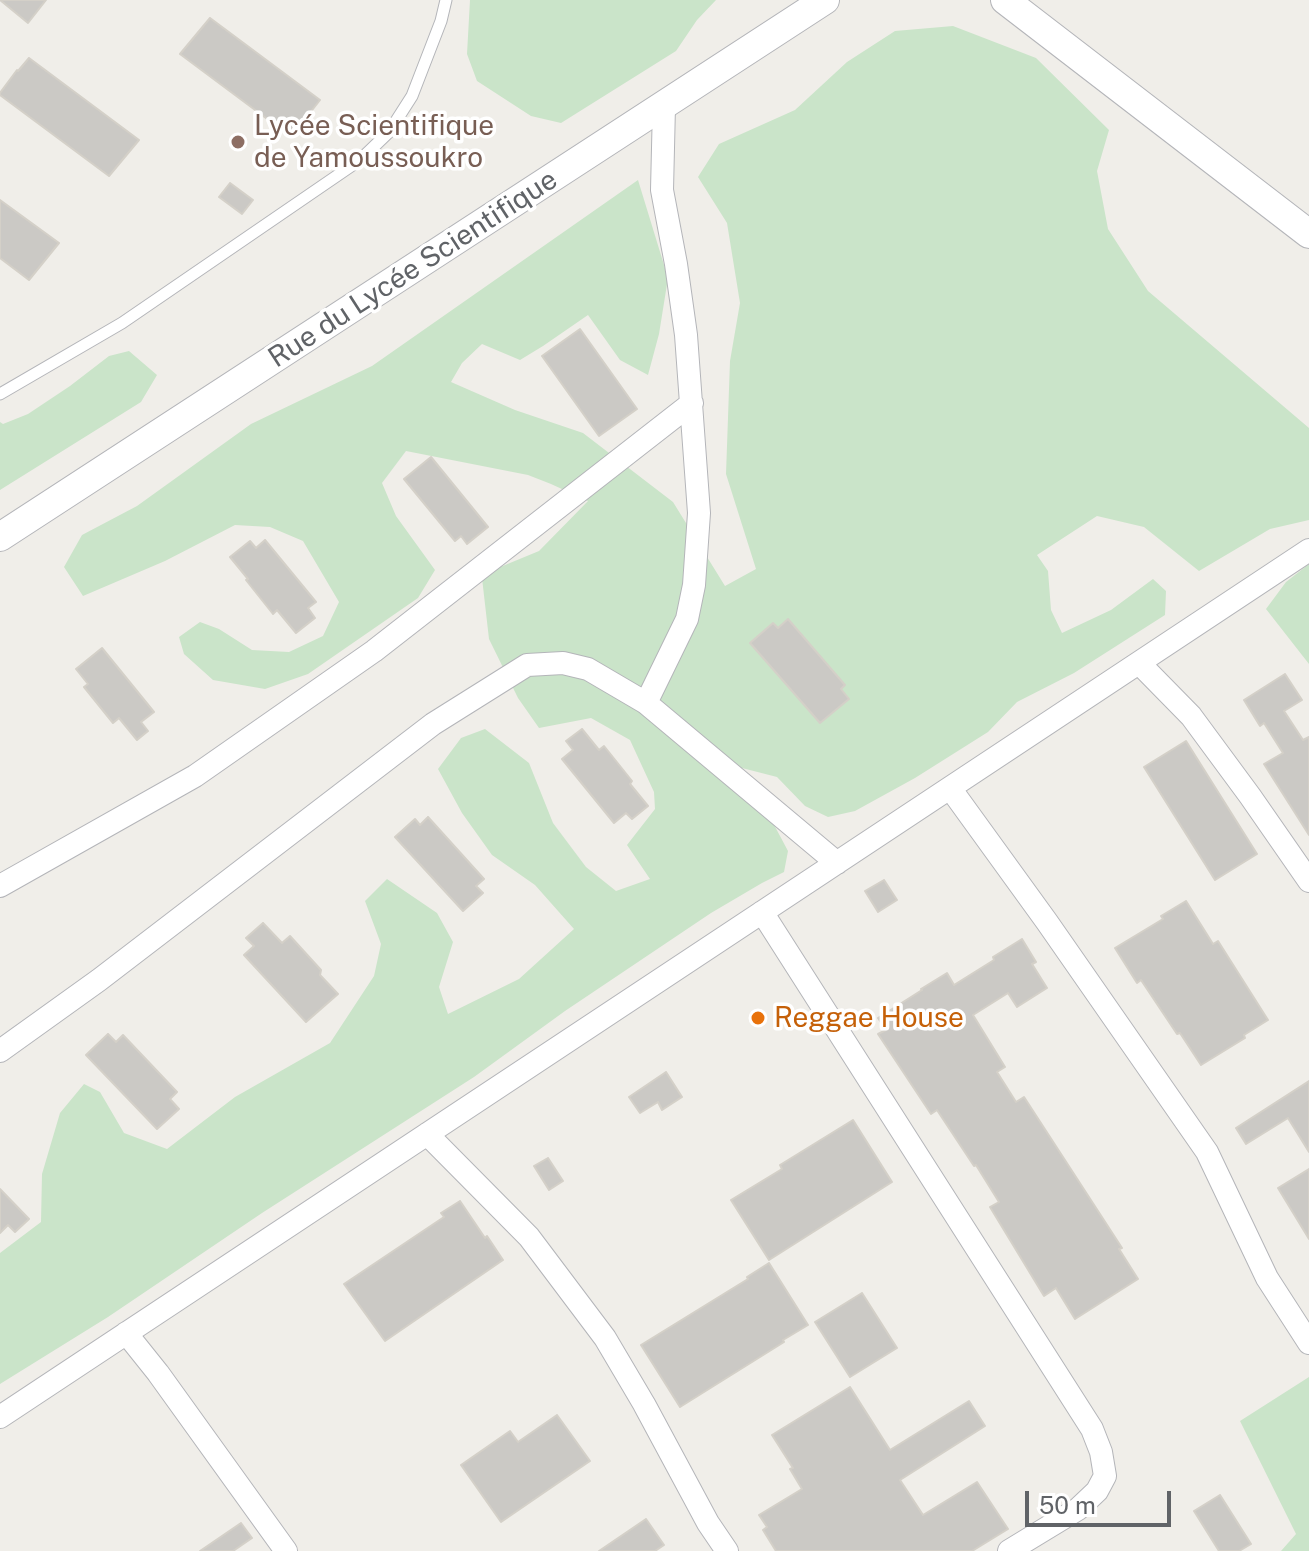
<!DOCTYPE html>
<meta charset="utf-8">
<style>
body{margin:0}
#map{position:relative;width:1309px;height:1551px;overflow:hidden;background:#f0eee9;font-family:"Public Sans",sans-serif}
canvas{display:block}
.scale{position:absolute;left:1025px;top:1491px;width:146px;height:36px;box-sizing:border-box;border:4px solid #606367;border-top:0;padding-left:10px;font-size:24px;line-height:28px;white-space:nowrap;color:#606367;-webkit-text-stroke:6px #fff;paint-order:stroke}
</style>
<div id="map">
<canvas width="1309" height="1551"></canvas>
<div class="scale">50 m</div>
</div>
<script>
const c = document.querySelector('canvas').getContext('2d');
c.lineJoin = 'round';
function paint(path, color) { c.fillStyle = color; c.fill(path, 'evenodd'); }
const shape = rows => new Path2D(rows.map(r => 'M' + r).join(''));
function strokePath(path, color, width, dash) { c.strokeStyle = color; c.lineWidth = width; c.lineCap = dash ? 'butt' : 'round'; c.setLineDash(dash || []); c.stroke(path); }
function label(font, color, halo, rows, align = 'center') {
  c.font = font + ' "Public Sans",sans-serif'; c.lineWidth = 7; c.setLineDash([]); c.textBaseline = 'middle'; c.strokeStyle = halo; c.fillStyle = color; for (const [text, x, y, turn = 0] of rows) {
    c.save(); c.translate(x, y); c.rotate((+turn || 0) * Math.PI / 180); c.textAlign = isNaN(turn) ? turn : align; if (halo) c.strokeText(text, 0, 0); c.fillText(text, 0, 0); c.restore();
  }
}
paint(shape([
 [470,0,716,0,697,20,676,51,561,123,531,116,477,81,467,54],
 [953,26,1036,58,1109,130,1097,171,1108,229,1148,291,1309,428,1309,520,1270,529,1199,571,1144,527,1097,516,1037,555,1048,571,1051,610,1062,633,1111,610,1153,579,1166,591,1165,615,1074,673,1017,702,988,732,915,778,855,811,828,817,805,806,777,777,742,768,734,789,772,821,788,851,784,872,762,883,711,913,565,1011,474,1077,262,1213,108,1317,0,1384,0,1253,41,1222,42,1174,60,1113,84,1084,100,1092,124,1133,167,1149,235,1097,330,1043,374,976,381,944,365,901,387,879,437,913,453,942,439,987,448,1014,519,979,574,929,535,885,492,855,462,813,438,769,461,738,485,729,529,763,553,823,586,867,616,891,650,879,627,845,655,809,654,792,630,740,591,718,539,728,518,698,489,639,482,578,493,570,539,551,588,501,551,484,528,475,406,451,382,483,396,516,435,570,418,598,308,674,265,689,213,680,184,654,179,637,200,622,219,629,252,650,289,652,323,636,339,602,303,541,270,527,235,525,165,561,83,596,64,567,82,535,137,506,251,424,372,366,638,180,668,278,659,334,648,375,620,360,588,315,543,346,520,360,482,344,462,363,451,382,515,410,583,433,673,502,725,586,756,569,726,474,730,361,740,303,727,223,698,177,719,144,795,110,847,62,895,31],
 [129,351,157,375,141,402,0,490,0,422,3,424,28,414,70,386,109,356],
 [1309,564,1309,664,1266,609,1286,582],
 [1309,1377,1309,1551,1281,1551,1296,1534,1240,1421]
]), '#cae4c9');
const building = shape([
 [0,0,46,0,28,23,0,0],
 [210,18,320,100,302,123,300,122,290,136,180,54,210,18],
 [29,58,139,140,109,176,0,95,0,93,17,70,18,71,29,58],
 [230,183,253,200,242,214,219,197,230,183],
 [0,200,59,243,29,280,0,258,0,200],
 [580,329,637,409,599,436,542,356,580,329],
 [431,457,488,527,467,544,461,536,455,541,404,479,431,457],
 [265,540,316,602,308,608,315,618,296,633,277,610,273,614,246,580,248,579,230,557,250,541,256,548,265,540],
 [788,619,845,685,841,689,849,699,820,723,750,643,773,623,778,628,788,619],
 [102,648,154,712,141,722,148,731,137,740,119,718,113,723,84,687,88,684,76,669,102,648],
 [1285,674,1302,700,1284,711,1303,740,1309,737,1309,835,1264,764,1283,753,1264,723,1260,726,1244,700,1285,674],
 [582,729,599,750,604,746,632,781,630,784,648,806,632,819,626,813,614,823,562,759,573,750,566,741,582,729],
 [1186,741,1257,854,1215,880,1144,767,1186,741],
 [428,817,484,879,476,886,483,893,463,911,395,837,415,819,420,825,428,817],
 [884,880,897,900,878,912,865,891,884,880],
 [1186,901,1213,944,1218,941,1268,1020,1244,1035,1245,1038,1201,1065,1180,1033,1177,1034,1141,980,1137,983,1115,948,1163,919,1161,916,1186,901],
 [263,923,282,943,290,936,321,970,320,975,338,994,306,1022,244,955,254,946,246,938,263,923],
 [1022,939,1036,962,1032,964,1047,988,1017,1007,1008,993,973,1015,1005,1067,997,1072,1016,1102,1024,1097,1122,1248,1119,1249,1138,1279,1075,1319,1056,1288,1044,1296,990,1207,999,1202,976,1165,974,1166,937,1110,931,1114,878,1034,886,1030,878,1018,922,990,921,989,947,973,954,985,994,960,993,957,1022,939],
 [108,1034,116,1042,123,1035,177,1092,170,1099,179,1109,157,1129,86,1055,108,1034],
 [666,1072,682,1097,662,1110,658,1102,640,1113,629,1097,666,1072],
 [1309,1081,1309,1152,1288,1118,1246,1144,1236,1128,1309,1081],
 [853,1120,892,1182,769,1260,731,1200,782,1169,780,1165,853,1120],
 [548,1158,563,1181,549,1190,534,1166,548,1158],
 [1309,1169,1309,1239,1278,1188,1309,1169],
 [0,1189,29,1219,15,1232,8,1225,0,1233,0,1189],
 [460,1201,485,1238,487,1236,503,1260,385,1341,344,1284,444,1217,441,1213,460,1201],
 [769,1263,808,1325,783,1340,784,1342,680,1407,641,1345,748,1279,747,1277,769,1263],
 [862,1293,897,1348,850,1377,815,1322,862,1293],
 [850,1387,890,1450,969,1401,985,1426,900,1480,923,1515,977,1482,1008,1529,972,1551,776,1551,763,1530,767,1527,759,1515,802,1489,790,1469,793,1468,772,1435,850,1387],
 [557,1415,590,1461,501,1522,461,1465,510,1431,518,1442,557,1415],
 [1220,1495,1251,1544,1239,1551,1219,1551,1194,1511,1220,1495],
 [646,1519,664,1545,655,1551,599,1551,646,1519],
 [241,1523,252,1538,233,1551,200,1551,241,1523]
]);
paint(building, '#cbc9c5');
strokePath(building, '#d4d0c8', 2);
const service = shape([
 [0,394,122,323,360,160,389,132,412,96,441,21,446,0]
]);
const minor = shape([
 [1139,663,1191,716,1250,796,1309,881],
 [646,703,687,619,694,585,699,513,686,335,676,264,662,190,664,106],
 [950,788,1047,922,1207,1152,1267,1278,1309,1343],
 [0,886,195,776,374,651,692,403],
 [762,912,1092,1429,1101,1452,1105,1476,1097,1491,1078,1509,1009,1551],
 [0,1051,99,980,433,724,527,665,563,663,588,669,646,703,837,863],
 [427,1134,529,1237,605,1338,644,1404,708,1523,727,1551],
 [126,1333,158,1373,286,1551],
 [0,1417,1309,550]
]);
const tertiary = shape([
 [1005,0,1309,234],
 [0,537,825,0]
]);
strokePath(service, '#b4b5b9', 13);
strokePath(minor, '#b4b5b9', 24);
strokePath(tertiary, '#b4b5b9', 30);
strokePath(service, '#fff', 11);
strokePath(minor, '#fff', 22);
strokePath(tertiary, '#fff', 28);
for (const [x, y, r, color] of [
 [238,142,8,"#8d6e63"],
 [758,1018,8,"#e8710a"]
]) { const dot = new Path2D(); dot.arc(x, y, r, 0, 2 * Math.PI); c.fillStyle = color; c.fill(dot); strokePath(dot, '#fff', 3); }
label('28px', '#785e54', '#fff', [
 ["Lycée Scientifique",254,126],
 ["de Yamoussoukro",254,158]
], 'left');
label('28px', '#606367', '#fff', [
 ["Rue du Lycée Scientifique",413,269,-33]
]);
label('28px', '#c56008', '#fff', [
 ["Reggae House",774,1018]
], 'left');
</script>
